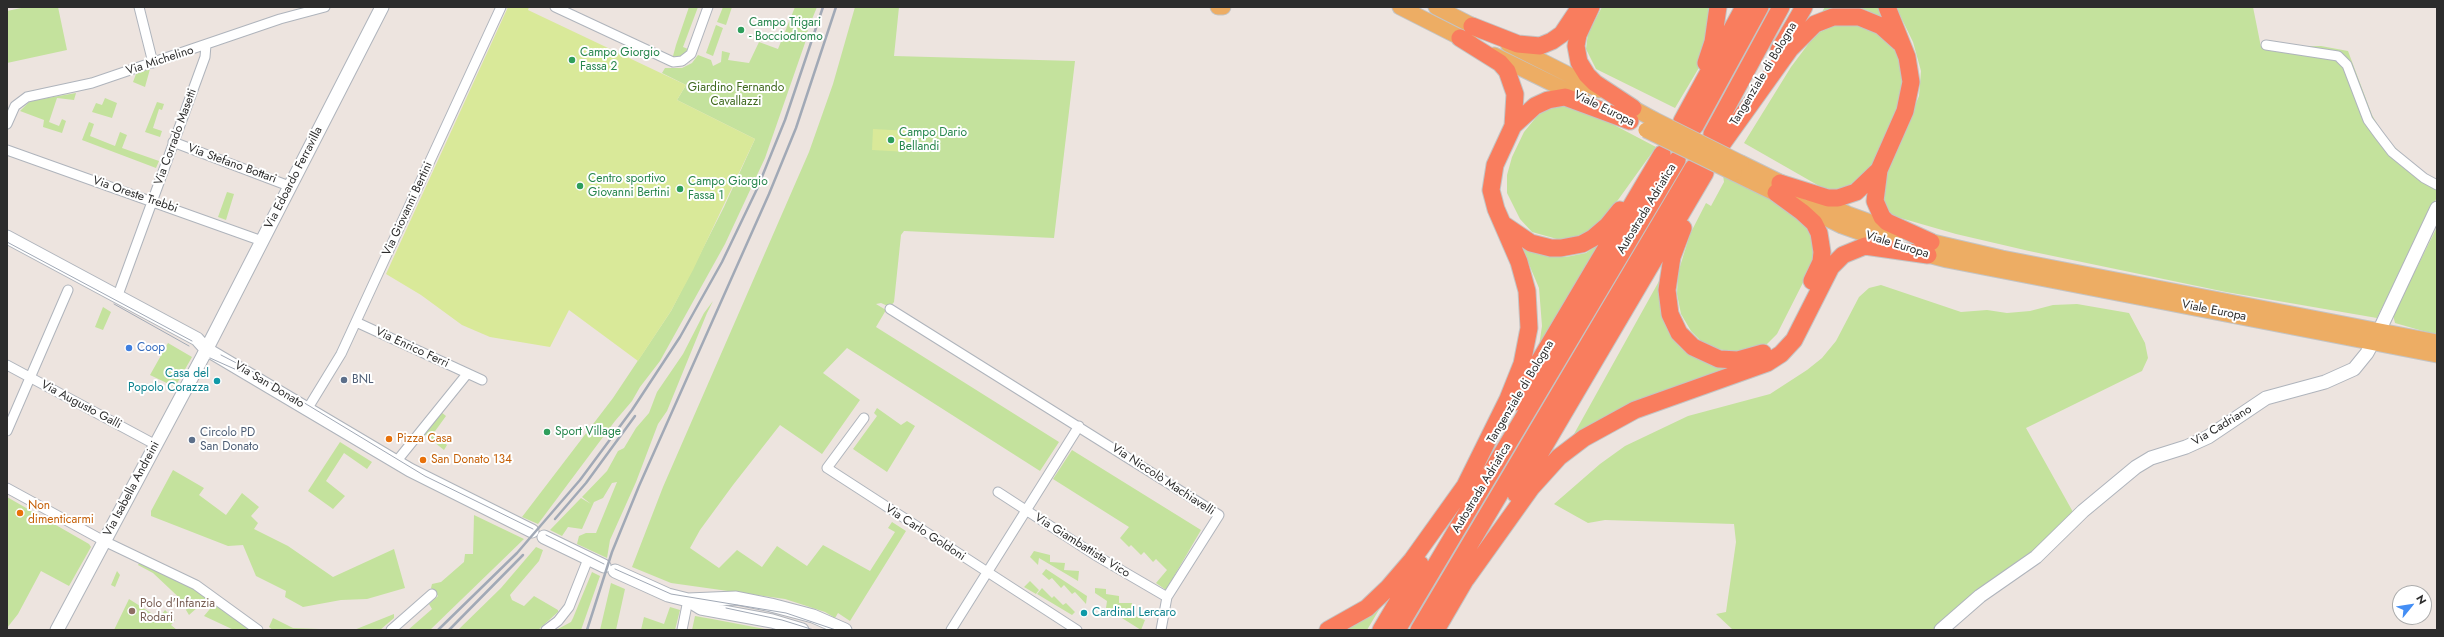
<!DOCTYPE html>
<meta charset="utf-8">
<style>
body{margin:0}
#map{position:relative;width:2444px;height:637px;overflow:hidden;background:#ede4df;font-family:Jost,sans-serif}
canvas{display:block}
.frame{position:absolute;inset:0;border:8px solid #2c2c2c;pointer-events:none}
.north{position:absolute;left:2392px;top:585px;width:40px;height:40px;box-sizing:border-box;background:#fff;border:1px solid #ababab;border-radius:50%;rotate:60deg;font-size:11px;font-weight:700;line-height:16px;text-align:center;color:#2c2c2c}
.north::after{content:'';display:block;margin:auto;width:14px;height:18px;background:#448ef5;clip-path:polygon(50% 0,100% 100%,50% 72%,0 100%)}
</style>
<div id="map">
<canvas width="2444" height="637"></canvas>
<div class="frame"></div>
<div class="north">N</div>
</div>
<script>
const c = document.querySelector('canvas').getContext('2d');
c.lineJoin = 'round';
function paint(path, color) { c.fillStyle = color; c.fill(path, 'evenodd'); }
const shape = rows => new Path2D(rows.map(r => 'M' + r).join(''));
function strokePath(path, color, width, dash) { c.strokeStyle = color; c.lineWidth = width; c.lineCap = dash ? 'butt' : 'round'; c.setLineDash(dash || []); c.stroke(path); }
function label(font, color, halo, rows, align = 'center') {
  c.font = font + ' Jost,sans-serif'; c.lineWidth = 4; c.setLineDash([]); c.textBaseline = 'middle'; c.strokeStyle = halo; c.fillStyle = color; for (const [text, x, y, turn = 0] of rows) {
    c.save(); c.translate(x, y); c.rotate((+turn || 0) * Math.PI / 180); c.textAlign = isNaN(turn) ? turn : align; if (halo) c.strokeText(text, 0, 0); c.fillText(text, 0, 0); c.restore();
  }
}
paint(shape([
 [26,7,58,7,67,50,7,63,7,11],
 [689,7,698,7,683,47,688,49,683,56,675,57,673,56,676,45],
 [723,7,732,7,726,25,717,22],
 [795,7,817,7,808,29,805,43,765,158,725,244,660,361,640,387,632,401,615,421,538,524,522,517,613,398,671,311,724,207,755,139,677,100,686,85,662,73,665,68,682,68,692,63,698,55,711,60,713,66,721,62,722,51,730,53,728,60,749,63,759,42,778,49],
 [855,7,899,7,894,56,1075,61,1054,238,904,231,901,235,894,302,890,307,881,303,876,304,886,310,876,327,1059,442,1040,471,847,348,823,373,860,400,822,454,780,425,733,485,700,530,690,548,719,568,737,550,762,567,777,546,807,566,823,545,870,571,895,532,888,528,892,522,906,531,850,621,838,613,835,618,825,612,785,599,671,583,632,567,663,487,809,152,833,84],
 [1602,7,1712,7,1700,66,1675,108,1596,69,1586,49,1588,33],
 [1825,7,1882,7,1889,23,1867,10,1848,9,1820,15],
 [1896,7,2253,7,2261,47,2321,46,2348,51,2372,115,2386,139,2421,172,2437,191,2437,197,2377,318,2226,292,2029,251,1956,234,1890,215,1883,198,1883,182,1919,96,1921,71,1913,42],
 [1840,23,1869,25,1895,44,1904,63,1904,98,1872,169,1860,183,1839,193,1821,187,1744,143,1791,67,1809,43,1820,32],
 [716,25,723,28,713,56,706,53],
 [150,69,145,87,133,82,136,74],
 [76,93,74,100,57,98,49,122,59,126,62,119,66,121,62,133,43,127,44,120,20,111,30,101],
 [105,98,117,103,112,118,92,112,96,103,102,105],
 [157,102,164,104,162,110,159,109,153,128,162,131,160,137,145,132],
 [1576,105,1656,147,1600,225,1578,239,1557,239,1532,232,1520,219,1507,193,1507,175,1512,157,1524,132,1538,115,1554,106],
 [89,122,94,124,90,136,115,146,120,132,127,135,122,148,159,161,156,168,82,140],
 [1723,175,1791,209,1806,224,1815,242,1816,257,1777,334,1764,347,1745,352,1713,349,1701,341,1691,331,1681,314,1677,294,1678,273,1690,234,1706,203,1711,206,1724,182],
 [227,192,234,194,226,220,218,217],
 [2437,227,2437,335,2395,323,2393,315],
 [1605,240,1537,359,1542,326,1539,288,1520,243,1541,252,1566,257,1586,253],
 [1663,274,1667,323,1678,345,1687,353,1730,368,1569,443],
 [1881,285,1961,312,1987,310,2007,313,2030,311,2053,305,2077,304,2129,313,2145,343,2148,358,2142,371,2026,428,2078,521,2058,545,2042,560,2016,576,1966,616,1952,630,1733,630,1716,614,1726,612,1736,542,1734,524,1605,520,1588,523,1554,504,1600,464,1625,446,1688,416,1770,394,1807,370,1822,358,1836,341,1859,297,1869,288],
 [713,301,707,313,667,411,658,424,636,482,610,540,607,558,577,544,579,536,586,533,596,533,617,482,612,483,603,498,594,502,582,529,568,527,562,536,550,530,581,498,591,504,582,497,607,471,618,451,624,448,636,428,649,413,657,392,683,354,704,313],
 [103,307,111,312,103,330,95,327],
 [168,343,192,357,175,387,150,375],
 [877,408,901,425,907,421,915,426,887,472,853,449,877,416,874,413],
 [441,412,446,416,433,434,447,445,444,450,424,434],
 [340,442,372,462,367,469,344,453,326,481,345,496,333,509,308,491],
 [1072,450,1201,530,1166,590,1156,583,1167,570,1156,559,1153,562,1144,552,1141,555,1131,545,1129,547,1120,538,1129,527,1053,479],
 [173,470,204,488,199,495,226,515,242,493,259,507,251,516,258,523,254,529,288,546,333,577,394,549,405,588,367,599,341,600,303,607,285,597,286,591,256,576,243,545,228,546,151,516,151,511],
 [7,497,89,544,91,547,69,586,41,571,18,614,7,628],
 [474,515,524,539,430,630,408,630,432,609,429,604,438,596,431,588,432,584,441,582,464,562,465,554,473,554],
 [536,547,543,550,539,561,510,595,512,600,524,606,534,596,558,610,558,612,538,630,458,630,501,588],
 [1034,551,1050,555,1050,562,1065,563,1064,570,1079,571,1078,581,1039,558,1038,565,1030,557],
 [140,562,196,590,207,599,189,615,186,610,188,606,153,573,138,565],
 [1046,569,1087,596,1086,604,1075,592,1072,594,1064,585,1061,588,1052,578,1049,580,1042,574],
 [117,571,120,575,115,587,111,585],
 [592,572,600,576,581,630,556,630,571,622,573,618],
 [1030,581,1039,590,1036,594,1024,587],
 [611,583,625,589,616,630,600,630],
 [1042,588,1052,598,1054,596,1063,605,1066,603,1075,612,1072,615,1037,594],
 [1095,588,1106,589,1106,594,1119,596,1119,603,1132,603,1131,610,1136,611,1135,616,1145,620,1141,630,1106,608,1107,601,1095,593],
 [129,599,159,618,165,610,175,620,171,625,177,630,114,630],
 [1383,603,1367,630,1343,630],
 [214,604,250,629,249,630,234,630,204,616],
 [670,607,680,610,675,630,641,630,644,617,664,624],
 [394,614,394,618,380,630,354,630],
 [695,616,712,619,770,630,692,630],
 [273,618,293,628,346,630,273,630,269,627]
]), '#c4e29d');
paint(shape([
 [508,7,529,7,528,10,686,85,677,100,755,139,693,270,671,311,638,361,569,310,550,347,490,337,462,325,421,295,386,274],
 [873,129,910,131,909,152,872,150]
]), '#d9e999');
const street = shape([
 [139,7,153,63],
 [555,7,673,62,682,61,691,54,708,7],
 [2266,45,2338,56,2347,65,2368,120,2379,135,2392,152,2424,178,2437,185],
 [7,124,15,106,27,97,92,83,280,19,325,7],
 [173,142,289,186],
 [7,150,262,241],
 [118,295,205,57,206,45],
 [890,309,1219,515,1167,597,1161,630],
 [356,322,482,380],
 [7,365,156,445],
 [308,408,341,354,501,7],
 [864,418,827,468,1077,630],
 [7,431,68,290],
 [396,462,467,374],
 [7,488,104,541,196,585,258,630],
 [998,492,1095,555,1167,597],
 [391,630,432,594],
 [546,630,558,621,569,607,588,559],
 [682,630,688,600],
 [951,630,1079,426]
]);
const secondary = shape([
 [7,237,197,339,206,349,410,470,532,531],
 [544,537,604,566],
 [615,571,668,595,688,600,701,608,772,621,802,630],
 [688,600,736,598,771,605,813,616,845,630],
 [57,630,202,358,382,7],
 [1941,630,1980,596,2036,557,2083,511,2136,467,2151,458,2186,447,2208,437,2266,398,2325,382,2354,369,2367,353,2379,331,2437,208]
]);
const primary = shape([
 [1218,7,1223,7],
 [1400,7,1471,43],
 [1436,7,1483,31],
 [1508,44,1599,90],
 [1494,55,1582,98],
 [1622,102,1653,119],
 [1741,163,1790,187],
 [1734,173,1842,226,1895,245],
 [1814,198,1848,214,1898,232],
 [1920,239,2002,258,2437,342],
 [1916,252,1947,260,2437,355]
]);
const highway = shape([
 [1591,7,1578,35,1576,46,1579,62,1587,75,1595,83,1633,108],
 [1887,7,1907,57,1911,82,1905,111,1879,170,1875,201,1882,217,1887,222,1931,242],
 [1472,26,1518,44,1540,46,1552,41,1562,34,1580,7],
 [1460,38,1500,63,1507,71,1515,94,1513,126],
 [1779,50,1804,7],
 [1706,63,1713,42,1718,7],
 [1682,121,1744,7],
 [1695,126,1760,7],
 [1712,134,1781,7],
 [1722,144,1790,49,1815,24,1833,17,1859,17,1881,26,1900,43],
 [1780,183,1828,198,1838,198,1856,192,1879,170],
 [1776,193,1802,212,1814,223,1819,233,1822,252,1821,262,1812,281],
 [1503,224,1531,243,1551,248,1561,248,1582,244,1593,238,1607,226,1620,210],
 [1683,228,1672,257,1667,290,1670,314,1679,333,1693,347,1719,359,1738,360,1763,353],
 [1515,402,1662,154],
 [1516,494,1705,173],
 [1466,579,1531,488,1559,457,1584,438,1635,410,1767,363,1781,354,1794,340,1831,267,1843,255,1865,246,1928,255],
 [1328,630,1367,608,1388,588,1412,560,1465,486,1508,399,1522,364,1529,328,1527,291,1519,262,1496,209,1491,190,1495,165,1513,126,1535,106,1548,100,1565,97,1630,121],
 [1381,630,1420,564],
 [1397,630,1677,160],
 [1419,630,1693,168],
 [1436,630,1471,570]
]);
strokePath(street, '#afb4bc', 11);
strokePath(secondary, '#afb4bc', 15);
strokePath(primary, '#c4c4c4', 17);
strokePath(highway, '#c4c4c4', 19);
strokePath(street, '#fff', 9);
strokePath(secondary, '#fff', 13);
strokePath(primary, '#edad64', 15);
strokePath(highway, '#f97d5e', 17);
strokePath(shape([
 [7,242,192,341],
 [114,304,189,346],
 [221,355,250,370,425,476,533,529],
 [210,358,248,375],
 [546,535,604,564],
 [615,569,671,594,786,613,836,630],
 [726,608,782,620,814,630]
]), '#a1a9b6', 1);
strokePath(shape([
 [555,519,586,483,635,416],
 [438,630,517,553,580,480,632,410,680,337,722,262,757,189,785,120,823,7],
 [449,630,523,555],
 [587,630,612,552,639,486,769,194,796,128,836,7]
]), '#a1a9b6', 2.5);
const primaryBridge = shape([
 [1653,119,1741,163],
 [1646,130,1734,173]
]);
strokePath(primaryBridge, '#c4c4c4', 17, []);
strokePath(primaryBridge, '#edad64', 15);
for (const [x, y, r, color] of [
 [741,30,4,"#2e9e5b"],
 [572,60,4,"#2e9e5b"],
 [891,140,4,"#2e9e5b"],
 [580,186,4,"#2e9e5b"],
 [680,189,4,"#2e9e5b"],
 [129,348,4,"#3f7fe0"],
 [344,380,4,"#5c6f8a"],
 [217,381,4,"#0f9aa8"],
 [547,432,4,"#2e9e5b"],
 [389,439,4,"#e8710a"],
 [192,440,4,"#5c6f8a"],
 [423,460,4,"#e8710a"],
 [20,513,4,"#e8710a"],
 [132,611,4,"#8d6e63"],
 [1084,613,4,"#0f9aa8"]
]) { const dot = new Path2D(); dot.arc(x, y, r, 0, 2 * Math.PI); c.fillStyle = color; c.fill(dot); strokePath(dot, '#fff', 1.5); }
label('12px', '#27864d', '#fff', [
 ["Campo Trigari",749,23],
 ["- Bocciodromo",749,37],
 ["Campo Giorgio",580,53],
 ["Fassa 2",580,67],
 ["Campo Dario",899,133],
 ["Bellandi",899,147],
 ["Centro sportivo",588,179],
 ["Giovanni Bertini",588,193],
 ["Campo Giorgio",688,182],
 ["Fassa 1",688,196],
 ["Sport Village",555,432]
], 'left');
label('12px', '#2c2c2c', '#fff', [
 ["Via Michelino",160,61,-18],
 ["Tangenziale di Bologna",1764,74,-59],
 ["Viale Europa",1604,109,26],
 ["Via Corrado Masetti",176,137,-70],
 ["Via Stefano Bottari",232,164,20],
 ["Via Edoardo Ferravilla",294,178,-63],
 ["Via Oreste Trebbi",135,195,19],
 ["Via Giovanni Bertini",408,209,-65],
 ["Autostrada Adriatica",1647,209,-59],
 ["Viale Europa",1897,245,17],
 ["Viale Europa",2214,311,11],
 ["Via Enrico Ferri",412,348,25],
 ["Via San Donato",269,385,31],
 ["Tangenziale di Bologna",1521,392,-59],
 ["Via Augusto Galli",81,405,28],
 ["Via Cadriano",2222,426,-31],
 ["Via Niccolò Machiavelli",1163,480,33],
 ["Autostrada Adriatica",1482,488,-59],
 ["Via Isabella Andreini",132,489,-62],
 ["Via Carlo Goldoni",925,533,33],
 ["Via Giambattista Vico",1082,546,32]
]);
label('12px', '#3e681d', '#fff', [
 ["Giardino Fernando",736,88],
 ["Cavallazzi",736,102]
]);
label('12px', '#366cbe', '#fff', [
 ["Coop",137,348]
], 'left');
label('12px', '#0d838f', '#fff', [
 ["Casa del",209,374],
 ["Popolo Corazza",209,388],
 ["Cardinal Lercaro",1092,613,"left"]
], 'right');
label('12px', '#4e5e75', '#fff', [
 ["BNL",352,380],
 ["Circolo PD",200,433],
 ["San Donato",200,447]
], 'left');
label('12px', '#c56008', '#fff', [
 ["Pizza Casa",397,439],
 ["San Donato 134",431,460],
 ["Non",28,506],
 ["dimenticarmi",28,520]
], 'left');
label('12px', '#785e54', '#fff', [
 ["Polo d'Infanzia",140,604],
 ["Rodari",140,618]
], 'left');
</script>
